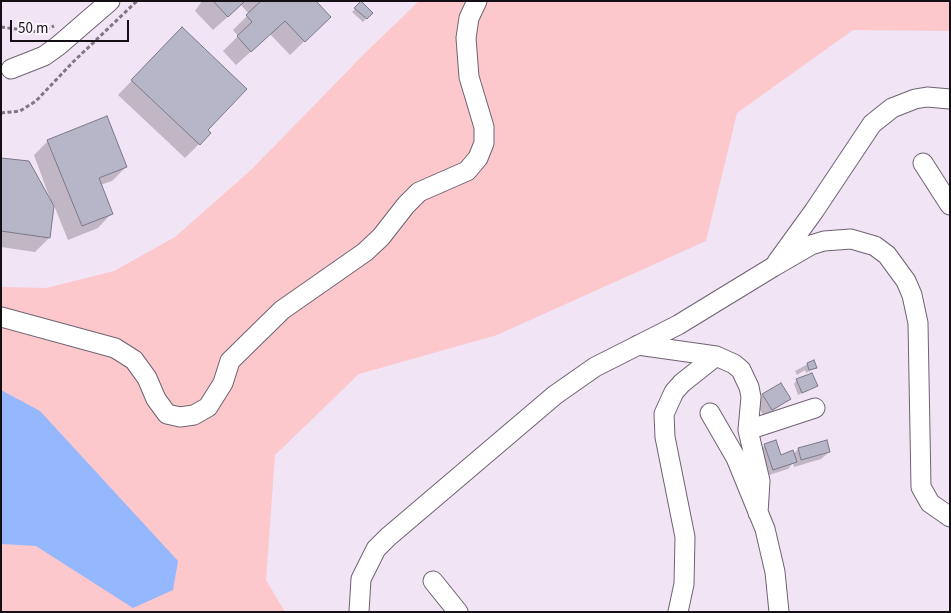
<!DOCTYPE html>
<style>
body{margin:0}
#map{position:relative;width:951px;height:613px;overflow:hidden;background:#f1e4f5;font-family:"Source Sans 3",sans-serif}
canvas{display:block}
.frame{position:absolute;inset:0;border:2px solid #130f15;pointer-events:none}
.scale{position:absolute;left:10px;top:20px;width:119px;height:22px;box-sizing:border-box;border:2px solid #130f15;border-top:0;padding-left:6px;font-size:15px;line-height:18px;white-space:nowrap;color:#130f15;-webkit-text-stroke:4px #fbf3fe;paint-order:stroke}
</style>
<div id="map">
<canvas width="951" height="613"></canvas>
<div class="frame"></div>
<div class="scale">50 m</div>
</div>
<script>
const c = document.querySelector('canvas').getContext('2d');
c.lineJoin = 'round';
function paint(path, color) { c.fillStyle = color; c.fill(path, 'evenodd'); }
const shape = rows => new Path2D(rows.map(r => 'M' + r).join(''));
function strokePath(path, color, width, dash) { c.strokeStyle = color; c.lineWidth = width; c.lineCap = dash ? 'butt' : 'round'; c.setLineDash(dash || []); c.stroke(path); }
paint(shape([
 [419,1,950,1,950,31,853,30,737,113,706,241,497,335,359,374,275,455,266,580,285,612,1,612,1,287,46,288,114,271,175,237,252,169,365,53]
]), '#fcc8cc');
paint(shape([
 [1,390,40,411,178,561,173,590,133,608,36,546,1,544]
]), '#94b7fe');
paint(shape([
 [202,1,315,1,315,31,290,55,270,34,236,65,223,51,238,36,233,30,249,14,241,5,213,30,195,11],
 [361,3,371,13,363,22,352,12],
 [168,43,206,130,210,133,185,158,118,95],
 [48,141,126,167,112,181,100,185,112,213,98,228,68,240,53,203,49,238,35,252,1,247,1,159,52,204,34,155],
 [808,364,816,368,806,373,805,370,797,375,795,371],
 [797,380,816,386,798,395,794,384],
 [763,395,790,399,764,417,756,402],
 [765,445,780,456,793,455,798,449,829,452,821,459,794,467,793,463,788,469,766,476,758,453]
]), '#0003');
const building = shape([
 [213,1,245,1,228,17,213,1],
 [261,1,316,1,331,17,305,42,285,21,251,52,237,36,252,22,246,15,261,1],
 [361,1,373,13,367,19,354,8,361,1],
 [182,27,247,89,208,130,211,133,200,145,131,80,182,27],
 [107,116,127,167,99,178,113,214,82,226,47,140,107,116],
 [1,158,29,161,54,206,50,238,1,231,1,158],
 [814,360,817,368,809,370,807,363,814,360],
 [812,373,818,386,802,393,796,379,812,373],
 [781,383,791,399,772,410,762,394,781,383],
 [776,440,781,455,793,450,797,462,773,470,764,444,776,440],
 [827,440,830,452,801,460,798,448,827,440]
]);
paint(building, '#b7b5c8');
strokePath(building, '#7a788a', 1);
const minor = shape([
 [11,69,44,56,58,46,110,1],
 [923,163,950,205],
 [777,262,814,211,872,124,892,108,915,99,927,97,950,99],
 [1,317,115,348,134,360,147,378,156,399,167,414,180,417,194,415,208,407,223,383,230,361,282,310,365,252,381,237,406,205,419,192,467,171,478,158,484,143,484,127,469,77,466,38,469,18,477,1],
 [638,345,716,356,734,364,741,370,749,387,751,397,748,430,760,481,758,513],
 [710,413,736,458,765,529,775,572,779,612],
 [748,430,815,408],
 [433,581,458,612],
 [359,612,361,579,376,549,388,537,555,395,595,367,678,325,773,267,811,245,824,241,851,239,875,246,887,255,906,281,912,295,918,323,921,487,930,503,950,517],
 [678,612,684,584,685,537,665,437,664,414,674,392,682,383,716,356]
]);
strokePath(minor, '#6e6372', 21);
strokePath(shape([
 [1,27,38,32,54,26],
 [1,113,20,111,36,101,73,62,137,1]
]), '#807783', 3, [4, 2.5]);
strokePath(minor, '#fff', 19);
</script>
